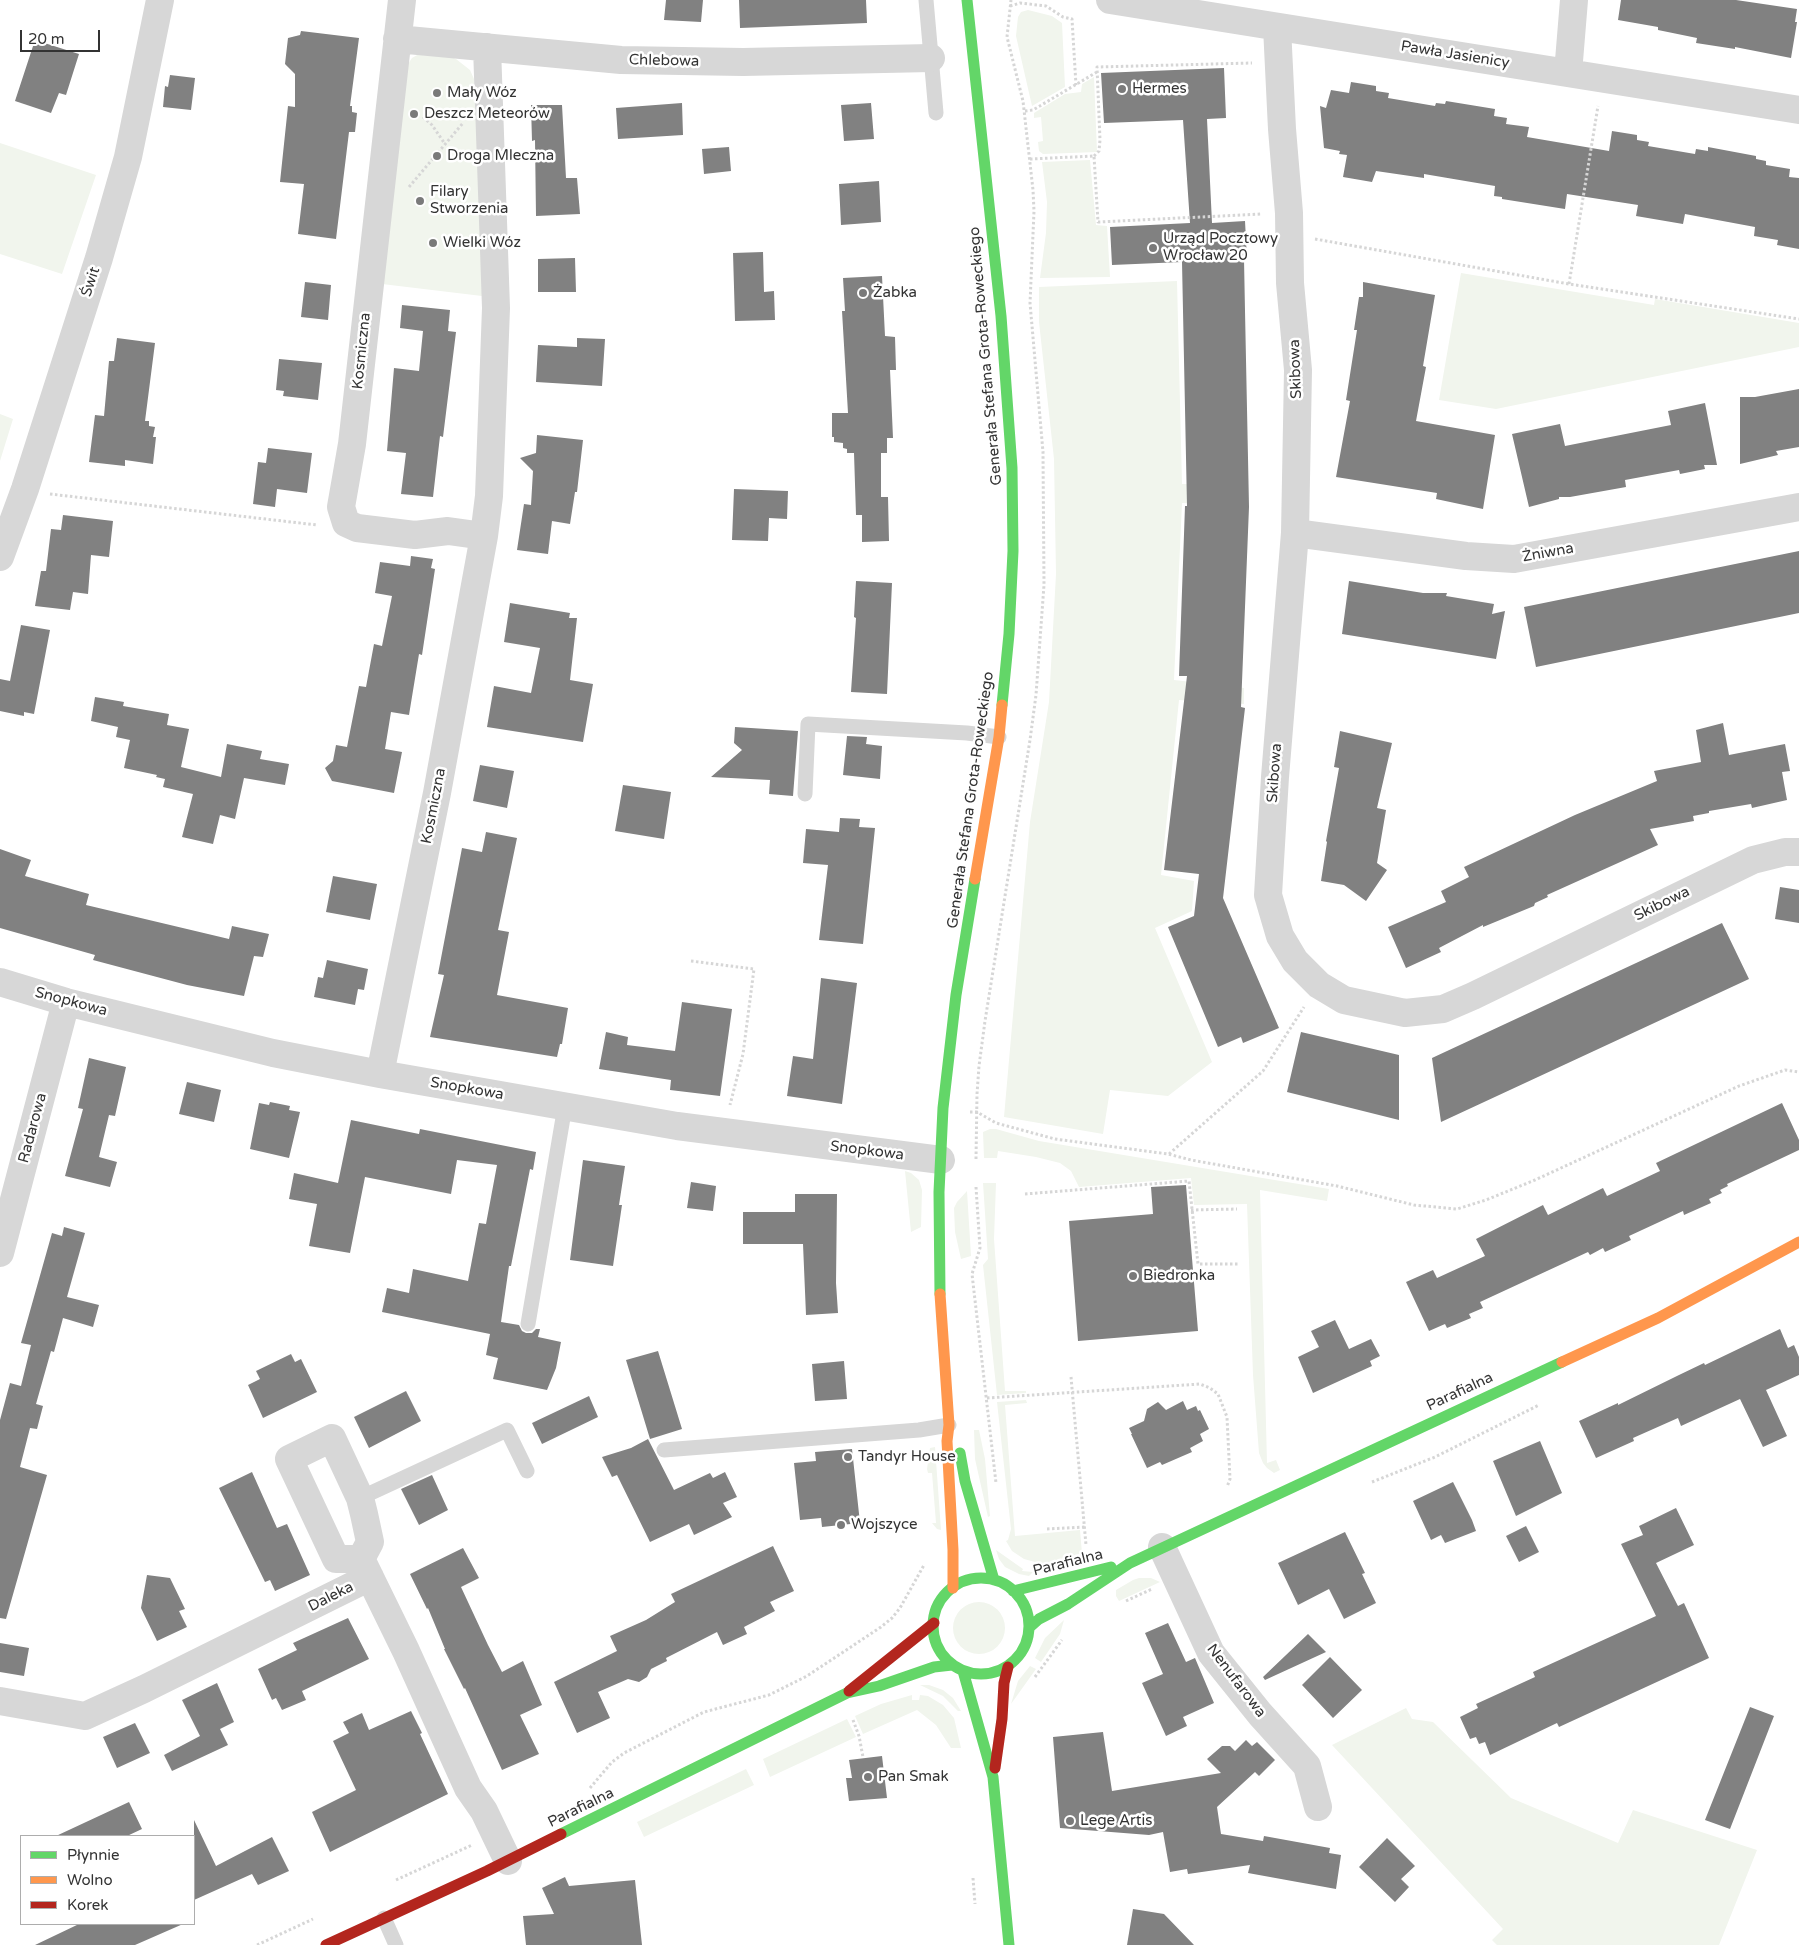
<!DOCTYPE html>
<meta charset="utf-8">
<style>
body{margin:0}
#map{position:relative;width:1799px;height:1945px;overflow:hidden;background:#fff;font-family:"Varela Round",sans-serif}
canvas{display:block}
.legend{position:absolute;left:20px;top:1835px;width:175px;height:90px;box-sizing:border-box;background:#fff;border:1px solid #adadad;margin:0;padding:6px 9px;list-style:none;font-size:15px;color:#333}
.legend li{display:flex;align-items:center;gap:10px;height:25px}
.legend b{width:25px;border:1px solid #adadad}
.scale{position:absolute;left:20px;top:30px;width:80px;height:22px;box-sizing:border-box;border:2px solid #333;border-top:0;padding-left:6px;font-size:15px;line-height:18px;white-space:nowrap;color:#333;-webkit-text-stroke:4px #fff;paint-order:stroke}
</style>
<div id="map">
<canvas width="1799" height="1945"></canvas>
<ul class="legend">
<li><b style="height:6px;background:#63d668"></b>Płynnie</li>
<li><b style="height:6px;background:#ff974d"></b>Wolno</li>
<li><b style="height:6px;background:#b3261e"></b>Korek</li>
</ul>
<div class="scale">20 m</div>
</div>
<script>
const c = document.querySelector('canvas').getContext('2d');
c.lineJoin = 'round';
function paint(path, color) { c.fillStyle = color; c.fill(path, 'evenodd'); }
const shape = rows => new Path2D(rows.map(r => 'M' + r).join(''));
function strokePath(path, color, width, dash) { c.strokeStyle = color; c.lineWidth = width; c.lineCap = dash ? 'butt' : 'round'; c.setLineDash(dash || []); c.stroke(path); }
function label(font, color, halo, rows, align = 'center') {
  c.font = font + ' "Varela Round",sans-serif'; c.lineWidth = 5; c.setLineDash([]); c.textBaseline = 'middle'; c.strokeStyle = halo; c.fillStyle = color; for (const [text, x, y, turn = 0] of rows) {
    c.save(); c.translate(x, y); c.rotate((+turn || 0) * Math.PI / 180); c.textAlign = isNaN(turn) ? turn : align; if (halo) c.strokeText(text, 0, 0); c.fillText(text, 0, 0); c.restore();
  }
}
paint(shape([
 [1028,10,1052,16,1062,23,1065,87,1032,106,1016,36,1018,17,1021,12],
 [419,54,446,55,456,59,470,70,474,79,481,222,482,296,382,284,408,64,412,58],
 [1094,77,1097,152,1043,154,1039,151,1038,142,1043,141,1041,117,1034,118,1034,113,1065,94,1081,92,1082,84],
 [0,143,96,175,62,274,0,254],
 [1090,160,1096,225,1107,226,1110,277,1040,278,1046,233,1047,202,1042,162],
 [1461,273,1654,305,1655,299,1799,323,1799,347,1496,409,1439,400],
 [1177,281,1182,484,1248,485,1248,505,1182,503,1174,680,1244,688,1244,704,1179,700,1161,875,1194,881,1192,911,1155,928,1212,1062,1168,1096,1110,1090,1103,1134,1004,1117,1030,822,1049,702,1056,574,1054,459,1039,322,1039,287],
 [0,414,13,419,0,461],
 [990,1129,996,1129,1039,1141,1329,1189,1327,1201,1260,1190,1267,1463,1276,1460,1280,1470,1274,1473,1267,1468,1263,1463,1259,1453,1253,1375,1247,1204,1194,1205,1191,1178,1079,1187,1071,1171,1060,1163,1036,1157,998,1151,997,1158,984,1158,983,1132],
 [905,1171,911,1173,919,1180,922,1190,921,1227,911,1232],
 [983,1183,996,1183,994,1239,1005,1391,1026,1391,1026,1393,997,1395,983,1265,988,1259],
 [967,1191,971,1256,961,1259,955,1232,954,1208,957,1202],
 [1026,1400,1027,1403,1005,1405,1015,1536,1080,1530,1082,1553,1050,1566,1024,1559,1012,1551,1006,1541,1008,1540,1011,1529,997,1402],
 [974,1430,979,1430,985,1459,990,1516,988,1517,975,1459],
 [935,1447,941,1530,937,1529,932,1523,936,1523,932,1473,928,1473,927,1469,930,1448],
 [996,1550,1023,1569,1022,1571,1033,1572,1029,1576,1019,1574,1005,1567,999,1559],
 [1139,1578,1151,1578,1160,1582,1119,1601,1116,1596,1116,1590,1133,1580],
 '953 1628a26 26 0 1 1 52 0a26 26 0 1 1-52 0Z',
 [1064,1620,1060,1634,1041,1662,1035,1658,1045,1638],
 [1030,1666,1036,1669,1011,1704,1018,1681],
 [920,1685,929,1685,943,1690,953,1698,961,1711,958,1711,943,1696],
 [912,1695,912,1700,919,1700,920,1695,928,1696,943,1705,954,1718,961,1748,951,1748,936,1725,917,1710,863,1734,855,1716,881,1704],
 [1406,1708,1412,1719,1433,1722,1511,1798,1618,1843,1633,1810,1757,1850,1719,1945,1497,1945,1492,1940,1503,1929,1332,1745],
 [847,1719,856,1737,770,1777,763,1759],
 [746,1769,754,1785,644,1837,637,1822]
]), '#f1f5ed');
paint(shape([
 [666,0,703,0,701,22,664,20],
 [739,0,866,0,867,23,740,28],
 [1621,0,1736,0,1797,9,1795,22,1797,22,1791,58,1735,47,1735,49,1696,43,1697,38,1658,30,1658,27,1618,20],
 [301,31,359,38,350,106,352,106,352,112,357,113,355,132,349,132,336,239,298,234,304,184,280,182,288,106,295,107,295,74,285,64,288,38,300,35],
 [35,40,79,54,66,95,59,93,51,113,15,101],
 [1224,68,1226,118,1207,119,1212,223,1245,221,1247,259,1244,259,1245,311,1249,507,1241,707,1245,708,1223,898,1279,1028,1243,1043,1241,1037,1218,1047,1168,927,1194,916,1199,874,1164,870,1187,676,1179,676,1185,506,1187,506,1182,262,1112,265,1110,227,1190,223,1183,120,1104,123,1101,73],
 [170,75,195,78,191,110,163,107,165,86,168,87],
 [1351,82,1376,86,1376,91,1389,93,1388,98,1435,106,1436,103,1445,104,1446,101,1495,109,1494,116,1507,118,1506,124,1529,127,1527,137,1609,151,1612,131,1637,135,1637,140,1649,142,1648,146,1695,154,1696,149,1708,151,1708,147,1756,156,1756,159,1766,161,1766,165,1790,169,1789,177,1799,178,1799,249,1777,245,1778,240,1754,236,1755,227,1685,214,1683,224,1636,216,1638,205,1567,194,1565,209,1502,199,1502,197,1494,196,1495,186,1424,174,1424,178,1376,171,1372,182,1343,177,1347,155,1339,154,1340,151,1324,148,1320,106,1326,108,1331,90,1349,93],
 [682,103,683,135,618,139,616,108],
 [871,103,874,139,844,141,841,105],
 [531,105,562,105,566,178,577,178,580,214,536,216,535,140,532,141],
 [729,147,731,171,704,174,702,149],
 [879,181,881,222,841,225,839,184],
 [763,252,764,292,774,291,775,320,735,321,733,253],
 [575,258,576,292,538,292,538,259],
 [882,276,885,336,895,337,896,370,890,370,893,438,887,438,887,453,881,453,881,497,888,497,889,541,862,542,862,515,856,515,854,453,847,453,847,449,843,448,843,443,834,442,834,437,832,437,832,413,848,413,842,311,845,311,843,278],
 [305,282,331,285,328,320,301,317],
 [1363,282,1435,295,1423,366,1426,367,1416,421,1495,435,1483,509,1436,499,1437,493,1336,477,1350,401,1346,400,1357,330,1354,330,1359,297,1363,297],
 [402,305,450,310,448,331,456,332,443,437,440,436,433,497,401,494,406,453,387,451,394,368,419,371,423,331,400,328],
 [117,338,155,343,145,421,149,421,149,426,155,427,153,437,156,437,153,464,125,460,125,466,89,462,95,415,104,416,109,361,114,361],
 [577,338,605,339,602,386,536,382,538,345,577,347],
 [279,359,322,363,318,400,283,396,284,391,276,390],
 [1799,389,1799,447,1776,451,1778,455,1740,464,1740,397,1755,397],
 [1705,403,1717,465,1704,465,1705,469,1680,474,1679,470,1625,480,1626,487,1570,497,1559,497,1559,499,1529,507,1512,434,1560,424,1565,446,1671,425,1668,411],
 [537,435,583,440,577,492,575,492,570,524,552,521,548,554,517,550,524,504,531,505,533,471,520,458,536,453],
 [268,448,312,453,307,493,277,489,275,507,253,504,258,462,266,463],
 [734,489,788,491,787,519,769,518,768,541,732,540],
 [63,515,113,521,109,557,91,555,88,594,73,592,70,610,35,606,41,571,46,571,51,529,61,530],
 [1799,551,1799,613,1536,667,1524,607],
 [411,556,433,559,431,568,435,569,422,655,419,654,409,715,391,712,385,749,402,752,394,793,332,781,325,768,333,761,336,745,347,747,359,686,366,687,374,644,382,646,392,596,375,593,380,562,410,566],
 [856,581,892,583,887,694,851,692,856,618,854,617],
 [1349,581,1423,593,1447,593,1446,596,1494,604,1492,614,1505,611,1496,659,1342,634],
 [510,603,570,613,569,618,577,618,570,680,593,684,583,742,487,727,494,686,531,693,540,648,504,642],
 [21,625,50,630,34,714,24,712,24,716,0,711,0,679,10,681],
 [95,697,124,702,123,706,169,714,167,725,189,729,181,767,221,777,227,744,262,751,260,759,289,764,285,785,244,778,235,819,220,815,213,844,182,837,193,794,163,787,165,779,156,777,157,775,124,768,130,740,116,737,118,727,91,721],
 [1723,723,1729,755,1785,744,1790,771,1782,772,1787,800,1752,808,1751,804,1709,811,1709,813,1693,816,1694,821,1650,829,1658,845,1547,895,1548,897,1535,903,1534,906,1483,927,1483,925,1439,948,1441,952,1406,968,1388,927,1446,902,1441,891,1469,877,1464,867,1575,815,1657,781,1654,771,1701,762,1696,730],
 [735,727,798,731,793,796,769,794,770,780,711,777,742,750,734,743],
 [1340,731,1392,743,1377,808,1386,810,1377,863,1387,870,1366,901,1344,885,1321,881,1327,842,1326,841,1339,768,1334,767],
 [847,736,867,737,866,744,882,746,880,779,843,775],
 [480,765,514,771,507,808,473,801],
 [623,785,671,792,664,839,615,831],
 [840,818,860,819,859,827,875,828,863,944,819,940,828,865,803,863,806,829,839,832],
 [486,832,517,838,498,930,509,932,497,995,568,1008,562,1044,560,1044,557,1057,430,1037,444,975,438,974,462,848,482,852],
 [0,849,31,860,25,876,89,894,86,905,229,939,232,926,269,934,263,957,254,956,244,996,187,985,93,960,95,955,0,928],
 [333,876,377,884,370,920,326,912],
 [1780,887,1799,890,1799,923,1775,919],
 [1722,923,1749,979,1441,1122,1432,1058],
 [327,960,368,969,364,990,358,989,355,1005,314,997,318,977,323,978],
 [821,978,857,983,842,1104,787,1096,793,1056,813,1059],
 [682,1002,732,1009,720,1096,670,1090,671,1080,599,1069,606,1032,628,1037,627,1045,675,1051],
 [1301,1032,1399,1055,1399,1120,1287,1092],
 [89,1058,126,1067,115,1116,109,1115,99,1157,117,1162,110,1187,65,1176,83,1109,78,1108],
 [187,1082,221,1090,214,1122,179,1114],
 [270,1102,290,1106,289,1110,300,1112,289,1158,250,1149,259,1103,269,1105],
 [1782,1103,1799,1140,1799,1150,1727,1184,1728,1186,1720,1190,1722,1193,1709,1199,1711,1203,1684,1215,1683,1211,1642,1230,1629,1236,1631,1240,1605,1252,1603,1248,1590,1255,1588,1252,1480,1302,1483,1308,1469,1314,1471,1318,1447,1328,1445,1324,1429,1331,1406,1282,1433,1270,1437,1278,1485,1256,1476,1239,1543,1205,1548,1215,1603,1188,1607,1196,1660,1171,1656,1163],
 [351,1120,419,1134,420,1129,536,1152,533,1170,530,1169,511,1266,509,1266,501,1322,519,1325,522,1331,526,1333,532,1333,536,1329,540,1329,538,1337,561,1342,556,1368,547,1390,493,1379,498,1358,486,1355,490,1334,382,1312,387,1288,409,1293,413,1269,468,1281,479,1223,486,1224,497,1165,457,1160,451,1194,365,1177,350,1253,309,1246,317,1204,289,1199,294,1173,338,1183],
 [583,1160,625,1166,619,1205,622,1205,613,1266,570,1260],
 [691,1182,716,1186,713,1211,687,1208],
 [1186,1185,1198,1331,1078,1341,1069,1221,1153,1214,1151,1187],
 [795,1194,837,1194,836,1283,838,1313,806,1315,803,1244,743,1244,743,1212,795,1212],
 [64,1227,85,1233,67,1297,99,1305,93,1327,63,1318,54,1352,51,1351,36,1404,43,1406,37,1429,30,1428,20,1467,47,1475,6,1619,0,1618,0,1420,10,1383,21,1386,31,1345,21,1343,52,1233,62,1236],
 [1335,1320,1349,1349,1371,1339,1380,1356,1370,1361,1372,1366,1313,1393,1298,1357,1319,1347,1311,1331],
 [1780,1329,1788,1348,1794,1345,1799,1357,1799,1375,1766,1390,1787,1436,1763,1447,1740,1399,1681,1426,1678,1418,1633,1438,1634,1441,1596,1458,1579,1421,1618,1403,1618,1405,1679,1375,1704,1363,1705,1365],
 [658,1351,682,1429,650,1439,626,1360],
 [291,1354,295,1362,301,1359,317,1392,263,1418,248,1385,260,1379,256,1371],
 [844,1361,847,1399,815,1401,812,1364],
 [406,1391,421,1421,369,1448,354,1417],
 [589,1396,598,1417,542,1444,532,1423],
 [1183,1401,1187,1410,1196,1406,1198,1411,1200,1410,1209,1429,1200,1434,1203,1441,1190,1448,1192,1452,1162,1465,1160,1462,1147,1468,1131,1434,1132,1434,1129,1428,1144,1421,1147,1409,1158,1402,1166,1410],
 [648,1439,674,1490,710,1473,713,1478,725,1472,737,1497,723,1503,732,1517,694,1535,689,1524,650,1542,617,1475,612,1477,602,1457,631,1448],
 [1540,1441,1562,1493,1516,1516,1493,1461],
 [852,1449,860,1523,822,1527,821,1518,800,1520,794,1463,816,1461,815,1452],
 [252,1472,277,1528,287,1524,310,1575,275,1591,270,1580,265,1582,219,1488],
 [432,1475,448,1510,419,1525,401,1489],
 [1453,1482,1472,1520,1476,1531,1445,1543,1441,1535,1431,1540,1413,1501],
 [1676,1508,1694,1545,1656,1563,1678,1606,1684,1603,1709,1658,1559,1727,1557,1723,1490,1755,1485,1742,1479,1744,1476,1737,1470,1739,1460,1717,1478,1708,1476,1704,1535,1677,1533,1672,1656,1616,1621,1544,1643,1535,1639,1526],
 [1526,1526,1539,1552,1519,1562,1506,1536],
 [1345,1532,1365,1573,1362,1574,1376,1603,1344,1619,1329,1589,1298,1605,1278,1563],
 [773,1546,794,1591,770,1602,775,1611,744,1627,747,1634,723,1645,717,1632,666,1658,667,1661,651,1669,647,1677,639,1682,628,1679,598,1692,610,1718,577,1733,554,1682,617,1651,610,1636,646,1620,675,1602,671,1594],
 [463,1548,479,1578,461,1587,488,1645,502,1672,523,1661,542,1705,520,1715,539,1754,502,1770,465,1688,464,1689,444,1649,445,1649,428,1608,427,1609,410,1574],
 [147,1575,170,1578,185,1609,179,1611,187,1627,157,1641,141,1608],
 [348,1618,369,1659,302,1691,306,1700,282,1710,276,1698,272,1700,258,1669,297,1650,293,1643],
 [1168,1623,1186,1662,1195,1658,1214,1703,1183,1717,1187,1726,1166,1736,1142,1683,1163,1674,1145,1633],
 [1308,1634,1326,1652,1265,1680,1263,1677],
 [0,1643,29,1648,24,1676,0,1672],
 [1330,1657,1362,1690,1333,1718,1302,1685],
 [217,1683,234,1722,220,1729,228,1745,172,1771,164,1755,200,1736,182,1700],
 [1750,1707,1774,1716,1730,1829,1705,1820],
 [411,1711,422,1733,420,1734,448,1794,330,1852,312,1812,356,1790,333,1741,349,1733,343,1722,362,1713,369,1730],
 [135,1723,150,1753,117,1768,103,1737],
 [1103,1732,1112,1791,1221,1773,1207,1759,1222,1746,1230,1746,1235,1751,1246,1740,1252,1746,1257,1742,1275,1760,1259,1776,1255,1772,1217,1807,1221,1834,1263,1841,1264,1836,1330,1848,1329,1853,1341,1855,1336,1889,1248,1873,1250,1865,1188,1874,1187,1869,1170,1872,1163,1832,1149,1835,1060,1828,1053,1737],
 [882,1756,887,1798,849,1801,846,1778,852,1778,849,1760],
 [129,1802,142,1829,127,1836,56,1836],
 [194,1820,216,1866,272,1837,289,1871,258,1885,252,1874,194,1900],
 [1387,1838,1415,1866,1401,1879,1409,1887,1395,1902,1359,1867],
 [565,1877,569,1886,635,1880,642,1945,526,1945,523,1916,554,1914,542,1888],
 [1133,1909,1164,1914,1194,1945,1127,1945],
 [79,1924,183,1924,135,1945,35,1945]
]), '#818181');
strokePath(shape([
 [1010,6,1020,3,1046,6,1063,17,1072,19,1076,85],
 [1025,111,1033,110,1097,72],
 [423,117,432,125,445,144],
 [1094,156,1099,151,1100,140,1097,67,1252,63],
 [1030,159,1094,156,1098,222,1262,214],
 [409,187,463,123],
 [1315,239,1569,284,1799,319],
 [1569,284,1598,106],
 [50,494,317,525],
 [691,961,754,969,743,1054,730,1105],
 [970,1112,977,1112,996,1123,1055,1139,1168,1154,1191,1160,1337,1186,1414,1205,1457,1209,1486,1200,1535,1180,1739,1086,1785,1070,1799,1072],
 [1169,1154,1263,1071,1304,1007],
 [976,1159,977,1094,979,1066,985,1021,1030,740,1036,695,1044,585,1043,452,1030,303,1034,211,1033,190,1023,101,1007,37,1011,0],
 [976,1187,980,1248,972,1274,996,1483],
 [1025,1194,1189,1181,1198,1264,1238,1264],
 [1191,1210,1237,1209],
 [1071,1377,1086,1545],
 [987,1398,1200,1384,1210,1388,1218,1394,1227,1417,1230,1479,1227,1487],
 [1372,1482,1435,1457,1539,1405],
 [1047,1529,1085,1527],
 [1126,1601,1152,1589],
 [1035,1677,1062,1640],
 [853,1720,859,1736,863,1757],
 [590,1788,612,1762,624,1753,704,1712,769,1695,807,1676,881,1627,892,1618,900,1608,924,1565],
 [973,1878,975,1904],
 [396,1880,472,1845],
 [257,1945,313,1919]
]), '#d6d6d6', 3, [2.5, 2.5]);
strokePath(shape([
 [926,0,936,113],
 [805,794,808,724,967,733,999,737],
 [528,1324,565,1106],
 [664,1450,919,1430,949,1425],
 [360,1498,507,1430,527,1471],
 [384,1918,396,1945]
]), '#d7d7d7', 15);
strokePath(shape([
 [402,0,352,444,341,507,346,523,357,528,415,535,448,531,484,536],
 [1110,0,1799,110],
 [1277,27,1282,129,1289,213,1290,283,1298,370,1295,533,1275,777,1268,895,1280,936,1295,961,1319,985,1344,1000,1405,1013,1443,1009,1473,996,1753,860,1785,852,1799,852],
 [397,39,621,60,743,62,931,58],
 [1568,73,1574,0],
 [1295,533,1466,556,1514,559,1799,507],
 [0,557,25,489,99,258,128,157,160,0],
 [0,982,66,1002,273,1053,380,1074,677,1126,941,1160],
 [380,1074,437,793,484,536,489,496,496,308,487,47],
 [0,1253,66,1002],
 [1162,1547,1211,1653,1260,1714,1307,1766,1318,1807],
 [361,1559,336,1559,289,1459,332,1438,360,1498,364,1514,370,1542,361,1559,406,1651,468,1788,484,1811,508,1861],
 [0,1701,85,1716,144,1689,370,1577]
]), '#d7d7d7', 28);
strokePath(shape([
 [967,0,1001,316,1012,468,1013,551,1009,634,1002,705],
 [940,1294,939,1192,943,1108,956,995,975,879],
 [960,1453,965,1481,994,1580],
 '933 1626a48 48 0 1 1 96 0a48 48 0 1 1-96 0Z',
 [1013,1591,1111,1567],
 [1030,1627,1039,1619,1068,1604,1130,1563,1562,1362],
 [963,1671,993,1777,1009,1945],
 [561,1834,847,1693,879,1686,934,1667,952,1665]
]), '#63d668', 11);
strokePath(shape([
 [975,879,999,737,1002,705],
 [940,1294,949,1425,947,1441,953,1550,953,1588],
 [1562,1362,1658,1318,1799,1242]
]), '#ff974d', 11);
strokePath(shape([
 [849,1691,934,1623],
 [995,1768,1002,1719,1004,1683,1008,1667],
 [326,1945,487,1871,561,1834]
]), '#b3261e', 11);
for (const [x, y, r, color] of [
 [1122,89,5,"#7a7a7a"],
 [437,93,5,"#7a7a7a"],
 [414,114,5,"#7a7a7a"],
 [437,156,5,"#7a7a7a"],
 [420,201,5,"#7a7a7a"],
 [433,243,5,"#7a7a7a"],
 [1153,248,5,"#7a7a7a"],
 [863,293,5,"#7a7a7a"],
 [1133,1276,5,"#7a7a7a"],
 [848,1457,5,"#7a7a7a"],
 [841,1525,5,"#7a7a7a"],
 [868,1777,5,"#7a7a7a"],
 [1070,1821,5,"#7a7a7a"]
]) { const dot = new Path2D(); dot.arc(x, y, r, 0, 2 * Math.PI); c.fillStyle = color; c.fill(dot); strokePath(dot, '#fff', 2); }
label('15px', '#333', '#fff', [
 ["Pawła Jasienicy",1455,55,9],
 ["Chlebowa",664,61,1],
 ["Świt",91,282,-72],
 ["Kosmiczna",362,351,-84],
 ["Generała Stefana Grota-Roweckiego",986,356,-95],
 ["Skibowa",1296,369,-92],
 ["Żniwna",1548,553,-10],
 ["Skibowa",1275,773,-86],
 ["Generała Stefana Grota-Roweckiego",971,800,-82],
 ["Kosmiczna",434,806,-79],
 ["Skibowa",1662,904,-26],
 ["Snopkowa",71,1002,15],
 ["Snopkowa",467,1089,10],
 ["Radarowa",33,1128,-75],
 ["Snopkowa",867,1151,7],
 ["Parafialna",1460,1392,-25],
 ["Parafialna",1068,1563,-14],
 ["Daleka",331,1597,-27],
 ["Nenufarowa",1236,1681,53],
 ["Parafialna",581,1808,-26]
]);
label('15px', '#333', '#fff', [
 ["Hermes",1132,89],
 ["Mały Wóz",447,93],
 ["Deszcz Meteorów",424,114],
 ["Droga Mleczna",447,156],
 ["Filary",430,192],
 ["Stworzenia",430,209],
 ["Urząd Pocztowy",1163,239],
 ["Wrocław 20",1163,256],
 ["Wielki Wóz",443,243],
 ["Żabka",873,293],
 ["Biedronka",1143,1276],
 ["Tandyr House",858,1457],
 ["Wojszyce",851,1525],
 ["Pan Smak",878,1777],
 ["Lege Artis",1080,1821]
], 'left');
</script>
